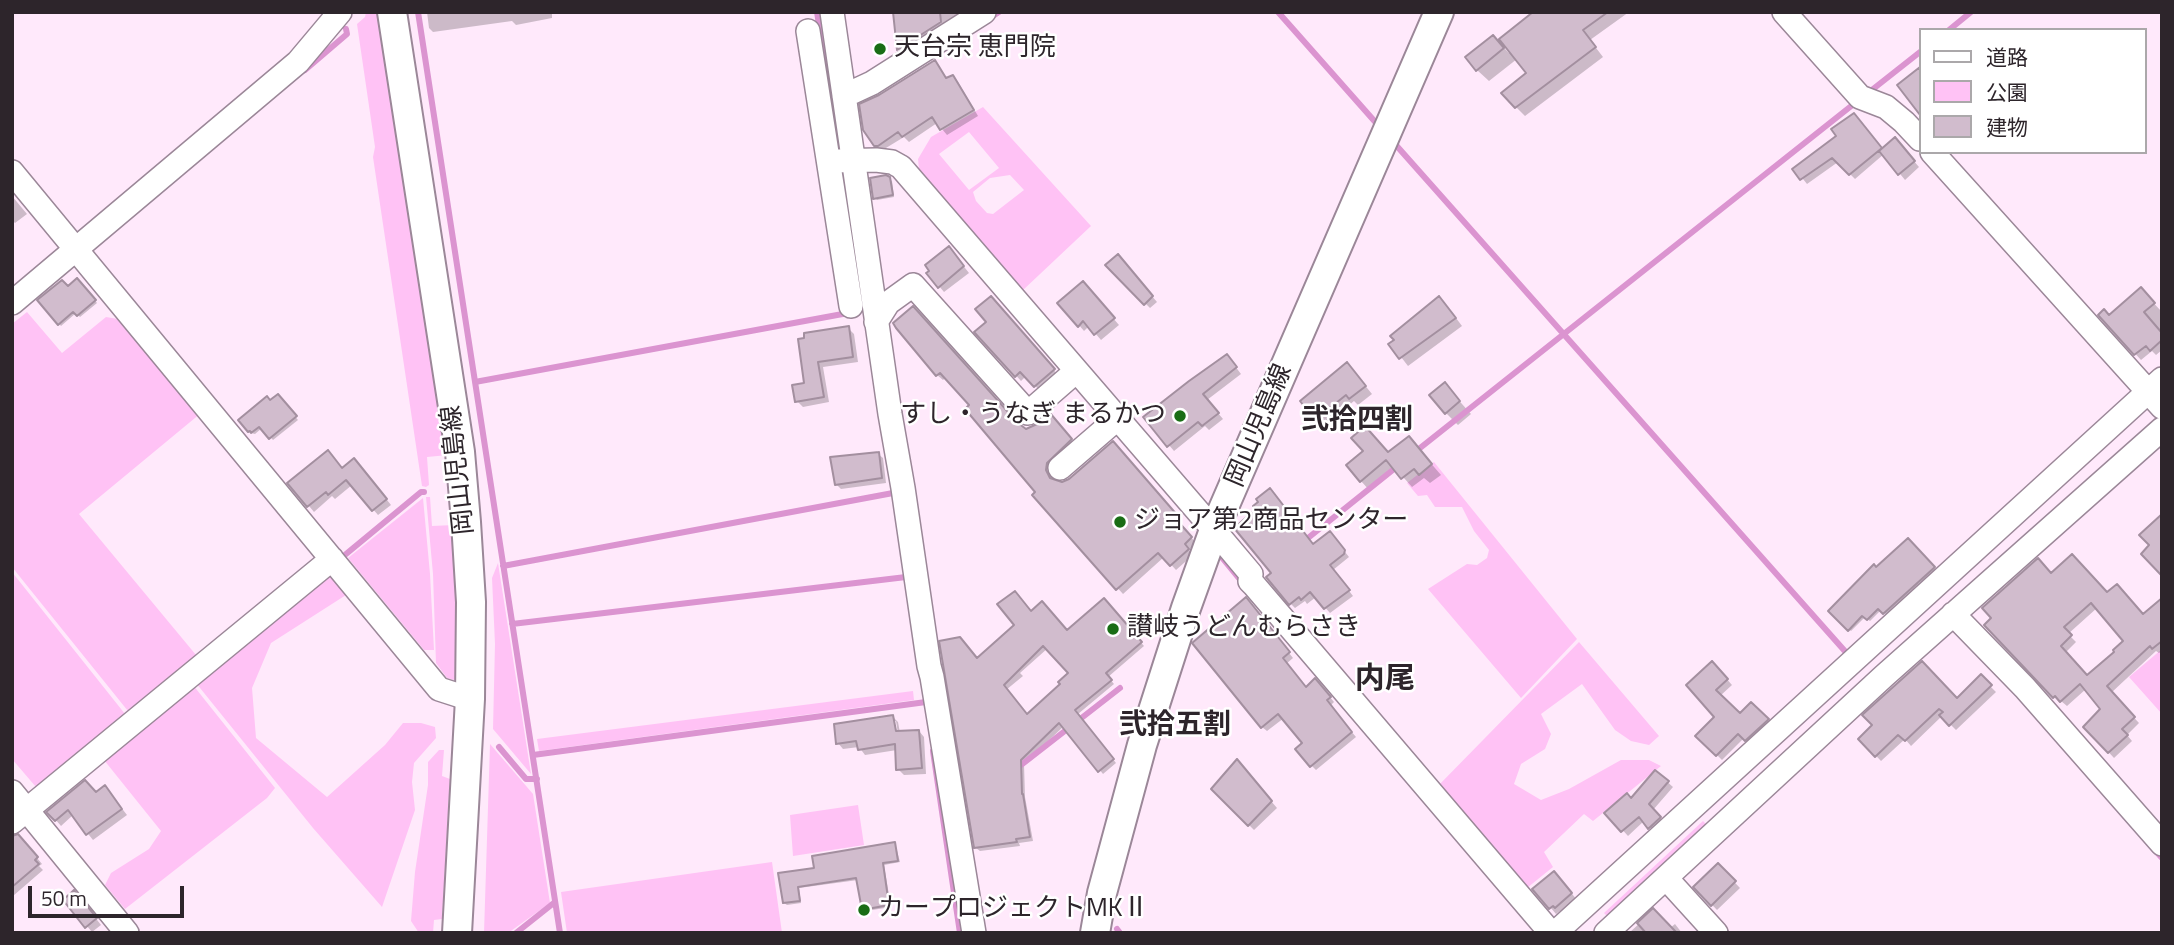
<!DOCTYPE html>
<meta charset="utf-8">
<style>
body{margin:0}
#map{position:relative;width:2174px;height:945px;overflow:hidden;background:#ffe9fb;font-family:"Titillium Web","Noto Sans JP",sans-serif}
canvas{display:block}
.frame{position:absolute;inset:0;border:14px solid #2d252b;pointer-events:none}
.legend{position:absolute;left:1919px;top:28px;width:228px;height:126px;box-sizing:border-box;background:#fff;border:2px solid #aba8aa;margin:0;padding:9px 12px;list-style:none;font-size:21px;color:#2d252b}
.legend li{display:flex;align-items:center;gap:14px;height:35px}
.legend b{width:35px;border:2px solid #aba8aa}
.scale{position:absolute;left:28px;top:886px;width:156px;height:32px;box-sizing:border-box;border:4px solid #2d252b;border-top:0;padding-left:9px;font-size:21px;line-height:24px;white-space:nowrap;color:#2d252b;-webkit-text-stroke:5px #fff;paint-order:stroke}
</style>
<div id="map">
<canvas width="2174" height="945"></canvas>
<div class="frame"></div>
<ul class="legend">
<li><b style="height:9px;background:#fff"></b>道路</li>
<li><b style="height:19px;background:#ffc2f5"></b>公園</li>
<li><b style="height:19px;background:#d1bccd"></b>建物</li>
</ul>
<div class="scale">50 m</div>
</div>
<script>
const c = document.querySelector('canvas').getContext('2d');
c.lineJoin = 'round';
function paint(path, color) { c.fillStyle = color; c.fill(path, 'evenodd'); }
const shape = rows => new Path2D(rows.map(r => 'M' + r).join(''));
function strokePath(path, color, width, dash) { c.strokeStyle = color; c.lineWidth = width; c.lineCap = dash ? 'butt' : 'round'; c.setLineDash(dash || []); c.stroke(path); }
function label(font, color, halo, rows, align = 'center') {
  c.font = font + ' "Titillium Web","Noto Sans JP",sans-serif'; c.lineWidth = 5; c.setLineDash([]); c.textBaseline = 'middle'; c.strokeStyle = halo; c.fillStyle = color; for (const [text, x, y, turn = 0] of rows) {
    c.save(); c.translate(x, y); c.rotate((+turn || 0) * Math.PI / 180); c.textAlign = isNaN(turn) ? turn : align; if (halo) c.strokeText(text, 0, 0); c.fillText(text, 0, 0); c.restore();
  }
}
paint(shape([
 [366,12,379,12,448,455,427,457,429,485,426,487,422,486,373,157,375,147,357,24,365,17],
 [983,107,1091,226,1022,291,919,169,918,159,931,137],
 [969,132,999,168,969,190,939,154],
 [1010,175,1024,190,993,214,987,213,976,201,973,192,990,178],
 [27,312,62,353,106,317,124,320,201,413,79,514,201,661,132,716,12,567,12,324],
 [1434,462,1577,639,1521,698,1428,589,1467,564,1477,565,1487,558,1489,550,1474,531,1462,507,1435,507,1427,495,1418,496,1407,483],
 [426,497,430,497,432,526,454,525,459,669,458,677,454,680,447,678,436,663,433,574],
 [423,498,430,574,434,650,424,650,348,558],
 [498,563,531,774,493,729,495,644,492,578],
 [12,572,129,719,45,786,36,787,12,759],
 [329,573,346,595,271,643,252,688,256,738,327,797,385,745,403,723,421,723,435,727,436,738,414,763,412,782,415,810,382,907,313,828,196,683],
 [1579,642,1659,736,1649,745,1631,741,1615,730,1582,684,1541,714,1551,734,1545,749,1521,764,1514,784,1541,800,1569,789,1621,760,1649,760,1661,766,1593,821,1584,814,1544,852,1553,867,1522,892,1436,788],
 [2162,649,2162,714,2129,677],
 [193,685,275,788,267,798,125,909,105,885,111,873,149,849,161,831,104,760],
 [913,691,914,700,539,751,537,739],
 [490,744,533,794,550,903,508,933,484,933],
 [439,750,444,750,442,776,450,779,442,919,434,920,433,933,419,933,411,921,415,872,428,785,428,762],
 [858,805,864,845,793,856,790,815],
 [1703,821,1712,830,1612,921,1604,913],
 [772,862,782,933,567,933,561,892]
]), '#ffc2f5');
paint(shape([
 [427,12,555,12,552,13,552,18,516,25,512,21,433,32,429,28],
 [895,12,962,12,908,58,899,50],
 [1536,12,1629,12,1590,40,1603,57,1525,116,1516,107,1528,73,1517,59,1489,81,1477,70,1493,37,1509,53],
 [935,62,948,80,952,77,958,82,978,116,947,135,937,123,909,142,904,137,881,151,875,145,880,96],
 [1858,120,1882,150,1900,145,1919,167,1905,180,1884,154,1855,179,1838,162,1807,184,1795,169],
 [889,179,892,181,894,197,877,200,875,198],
 [12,196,27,214,15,223,12,220],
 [954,254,969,273,944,292,939,286],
 [1122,261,1157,302,1150,308,1107,265],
 [77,280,97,303,80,317,76,313,61,326,40,300,68,289],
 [1088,289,1119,325,1101,340,1089,326,1084,331,1060,303],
 [2146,295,2162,312,2162,350,2156,355,2152,351,2141,360,2100,315,2110,317],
 [996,303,1058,375,1040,391,1026,376,1021,381,977,332,988,323],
 [1447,306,1462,326,1408,366,1391,344],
 [897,327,1026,431,1055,420,1076,446,1052,468,1053,480,1062,484,1118,448,1182,522,1179,524,1196,543,1189,550,1193,555,1176,570,1164,557,1123,594,1034,495,1038,492,971,405,946,377,943,380,937,375],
 [848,328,854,334,858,362,823,367,829,402,803,407,797,401,806,384,800,340],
 [1232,362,1241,374,1207,400,1223,419,1209,430,1205,426,1174,451,1146,418],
 [1354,372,1372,394,1358,405,1354,401,1324,426,1302,401],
 [1445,385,1471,414,1458,425,1446,413],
 [278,396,298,420,273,440,262,428,255,434,251,433,240,420],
 [1409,438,1441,475,1430,483,1424,478,1412,487,1396,469,1370,491,1361,481,1388,454],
 [878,454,883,458,886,483,841,489,836,484],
 [360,466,391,505,378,515,352,485,335,499,332,496,314,512,290,483],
 [1334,538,1349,557,1333,570,1353,596,1330,613,1316,597,1307,604,1305,601,1295,608,1290,603,1314,546],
 [1907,541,1936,570,1887,615,1881,610,1870,621,1865,617,1851,631,1830,611],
 [2051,575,2107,595,2144,616,2162,600,2162,651,2159,653,2156,651,2111,693,2139,723,2127,735,2132,741,2114,758,2085,727,2103,709,2086,689,2067,706,2061,701,2060,703,1986,625],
 [2097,608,2125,641,2116,652,2087,677,2065,653,2076,642,2068,634],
 [1104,601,1144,646,1108,677,1114,684,1078,714,1116,763,1103,774,1064,726,1024,764,1025,797,1033,841,1019,843,1020,846,980,851,976,848,977,660,1031,613,1067,632],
 [1048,648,1071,673,1062,684,1027,716,1006,690,1023,676,1020,673],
 [1250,604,1293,658,1286,664,1306,689,1320,685,1334,702,1330,706,1356,737,1316,770,1311,765,1304,743,1284,718,1267,731,1262,727],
 [1718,669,1732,685,1720,696,1740,716,1751,704,1773,726,1751,745,1744,738,1722,760,1698,736,1717,717,1688,685],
 [1981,677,1996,692,1956,730,1942,716,1911,746,1905,739,1881,761,1860,739,1957,700],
 [893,717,898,722,900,733,919,731,924,737,926,774,904,775,898,769,897,750,865,755,859,747,843,749,838,743],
 [892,721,896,721,899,740],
 [1242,767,1277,808,1254,830,1213,789],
 [1656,772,1673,787,1653,810,1665,823,1655,833,1644,821,1628,836,1607,813,1631,801],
 [110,793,127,815,93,840,73,815,61,826,49,812,96,794],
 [12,841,24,842,42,864,39,866,43,870,13,896],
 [895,843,900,862,884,865,891,907,866,911,858,880,799,888,801,903,787,905,784,903,780,874,816,870],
 [1718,865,1740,888,1717,910,1695,887],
 [1560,879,1577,900,1562,912,1560,911,1556,914,1535,889],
 [80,898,101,925,92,932,65,900],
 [1653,911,1670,928,1675,924,1682,933,1629,933]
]), '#0003');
strokePath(shape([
 [418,12,560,933],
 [817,12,840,156],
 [1278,12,1377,124],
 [988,19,999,12],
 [1949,30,1971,12],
 [305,70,347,34,346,29],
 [1868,93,1920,52],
 [1395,144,1851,658],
 [841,166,858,270],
 [475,382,848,313],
 [1415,452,1855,103],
 [1303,542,1399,465],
 [1220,555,1243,583],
 [340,559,421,492,424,492],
 [503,566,893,493],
 [512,624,906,577],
 [499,747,526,779,537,779],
 [933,751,960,933],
 [533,755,926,702],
 [1016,769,1120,688],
 [2153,848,2162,858],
 [1117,929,1120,933],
 [516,933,555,902]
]), '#db94d0', 6);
const building = shape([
 [893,12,940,12,941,22,897,50,893,12],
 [1533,12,1608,12,1583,30,1596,47,1515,108,1501,93,1526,73,1499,39,1533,12],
 [1493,35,1504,48,1476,71,1465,57,1493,35],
 [935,60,946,78,953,75,974,110,940,130,932,117,902,137,898,132,878,146,874,146,863,130,859,104,879,95,935,60],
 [1920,67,1920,115,1897,85,1920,67],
 [1854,113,1882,148,1849,175,1832,158,1800,180,1792,169,1836,136,1831,129,1854,113],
 [1895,137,1915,161,1898,175,1879,151,1895,137],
 [886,175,890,177,893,195,873,199,870,178,886,175],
 [949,246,964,266,938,288,926,273,929,271,925,265,949,246],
 [1118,254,1153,296,1144,305,1105,265,1118,254],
 [77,278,96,300,77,316,73,312,58,325,37,300,62,280,68,286,77,278],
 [1083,281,1115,318,1094,335,1083,321,1078,327,1057,303,1083,281],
 [2141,287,2155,303,2144,312,2162,333,2162,340,2150,351,2146,346,2134,355,2098,315,2104,309,2109,315,2141,287],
 [991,296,1055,369,1034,387,1020,372,1015,377,974,332,986,322,975,309,991,296],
 [1439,296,1456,318,1399,359,1388,344,1394,340,1390,336,1439,296],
 [913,306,1018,423,1026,429,1037,424,1050,413,1072,439,1047,463,1046,470,1050,478,1062,482,1069,479,1113,441,1178,516,1175,518,1192,537,1185,544,1189,549,1170,566,1158,553,1116,590,1032,495,1035,492,965,409,969,405,940,373,936,376,896,328,893,323,913,306],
 [849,326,853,357,818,362,824,397,795,402,792,385,804,383,798,339,804,338,804,333,849,326],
 [1227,354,1237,367,1203,394,1219,413,1202,426,1198,422,1167,447,1143,417,1189,381,1227,354],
 [1347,362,1366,386,1349,399,1346,395,1315,420,1300,401,1347,362],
 [1445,382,1460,401,1445,414,1429,395,1445,382],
 [278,394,297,416,269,439,259,427,251,433,250,431,248,432,238,420,267,396,270,400,278,394],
 [1365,426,1388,452,1409,436,1432,464,1419,475,1414,469,1401,479,1386,460,1360,482,1346,465,1363,451,1351,438,1365,426],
 [328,450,342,468,354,458,387,499,372,511,346,480,328,495,326,492,307,507,287,483,328,450],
 [879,452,882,478,835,485,830,457,879,452],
 [1270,488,1313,544,1330,531,1345,550,1344,554,1330,565,1350,590,1324,609,1310,592,1301,600,1299,597,1289,605,1266,577,1271,573,1234,528,1256,509,1253,506,1258,502,1256,499,1270,488],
 [2162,514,2162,576,2141,554,2149,545,2139,535,2162,514],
 [1908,538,1935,567,1883,614,1878,609,1867,620,1862,616,1848,631,1828,611,1874,564,1876,567,1908,538],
 [2072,554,2107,592,2117,584,2143,614,2162,598,2162,641,2152,649,2150,646,2107,686,2135,717,2122,729,2128,735,2108,753,2083,727,2100,709,2080,684,2060,702,2055,696,2053,698,1984,625,1991,618,1982,608,2038,558,2051,573,2072,554],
 [2091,603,2123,641,2113,650,2114,652,2087,675,2061,646,2072,635,2064,627,2091,603],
 [1015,591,1031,611,1042,601,1067,630,1104,598,1142,642,1106,673,1112,680,1075,710,1114,759,1098,772,1059,723,1021,760,1022,794,1023,794,1030,837,1016,839,1017,842,974,848,939,641,960,637,977,658,1014,625,997,604,1015,591],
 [1043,646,1068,673,1058,682,1060,684,1027,714,1004,685,1043,646],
 [1246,597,1290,652,1283,658,1306,687,1315,678,1331,697,1327,700,1352,732,1310,767,1295,749,1302,743,1278,714,1261,728,1192,643,1246,597],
 [1712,661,1728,679,1716,690,1740,713,1751,702,1769,719,1745,741,1738,734,1716,756,1695,736,1714,717,1686,685,1712,661],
 [1922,661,1957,698,1981,674,1992,685,1949,726,1939,715,1943,712,1939,709,1905,741,1898,735,1875,757,1858,739,1872,725,1862,715,1922,661],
 [893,715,896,731,919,730,922,768,896,770,895,744,858,750,856,741,836,744,834,724,893,715],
 [1237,759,1272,801,1248,826,1211,789,1237,759],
 [1655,770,1669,781,1649,804,1661,817,1648,829,1639,817,1621,832,1604,813,1627,793,1631,798,1655,770],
 [85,780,96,792,105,785,122,809,86,835,68,810,55,821,46,812,85,780],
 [18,834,38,857,35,860,39,864,12,887,12,836,18,834],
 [895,842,898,861,883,863,889,905,862,910,856,878,798,887,800,901,783,903,778,873,814,868,812,856,895,842],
 [1718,863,1736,881,1711,906,1693,887,1718,863],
 [1554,871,1572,893,1555,908,1553,906,1549,909,1532,889,1554,871],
 [74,890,97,918,85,928,63,900,74,890],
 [1653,908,1677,933,1646,933,1637,923,1653,908]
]);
paint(building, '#d1bccd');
strokePath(building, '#a38f9f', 2);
const minor = shape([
 [832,12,890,414,903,488,929,666,932,677,974,933],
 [1784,12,1860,97,1886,107,1904,122,1920,139],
 [808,31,851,306],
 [844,96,872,83,984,12],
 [1932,152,2162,407],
 [829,161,876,160,892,162,901,167,1214,530,1251,574,1250,581,1254,585,1551,933],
 [12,172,439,689,470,699],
 [12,303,298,62,340,12],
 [876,322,888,303,913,285,1028,413,1074,373],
 [1060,468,1118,418],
 [1953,614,2025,688,2162,844],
 [12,792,127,933],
 [12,822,332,559],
 [1666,878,1716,933],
 [1555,933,2162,379],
 [1606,933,1884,676,2162,429]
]);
const major = shape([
 [392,12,460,452,466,522,471,602,470,699,457,933],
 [1095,933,1102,893,1142,745,1186,608,1214,530,1439,12]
]);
strokePath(minor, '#9b8798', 26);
strokePath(major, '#9b8798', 32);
strokePath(minor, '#fff', 23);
strokePath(major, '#fff', 28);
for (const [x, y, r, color] of [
 [880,49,7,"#196d15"],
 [1180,416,7,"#196d15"],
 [1120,522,7,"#196d15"],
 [1113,629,7,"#196d15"],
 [864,910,7,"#196d15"]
]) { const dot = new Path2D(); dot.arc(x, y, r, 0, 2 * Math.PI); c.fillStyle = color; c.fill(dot); strokePath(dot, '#fff', 2.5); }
label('26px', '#2d252b', '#fff', [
 ["天台宗 恵門院",894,49],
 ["すし・うなぎ まるかつ",1166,416,"right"],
 ["ジョア第2商品センター",1134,522],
 ["讃岐うどんむらさき",1127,629],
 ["カープロジェクトMKⅡ",878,910]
], 'left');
label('26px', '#2d252b', '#fff', [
 ["岡山児島線",1260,426,-67],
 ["岡山児島線",459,470,-96]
]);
label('bold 28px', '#2d252b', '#fff', [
 ["弐拾四割",1357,421],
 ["弐拾五割",1175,726]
]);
label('bold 30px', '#2d252b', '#fff', [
 ["内尾",1385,681]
]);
</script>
